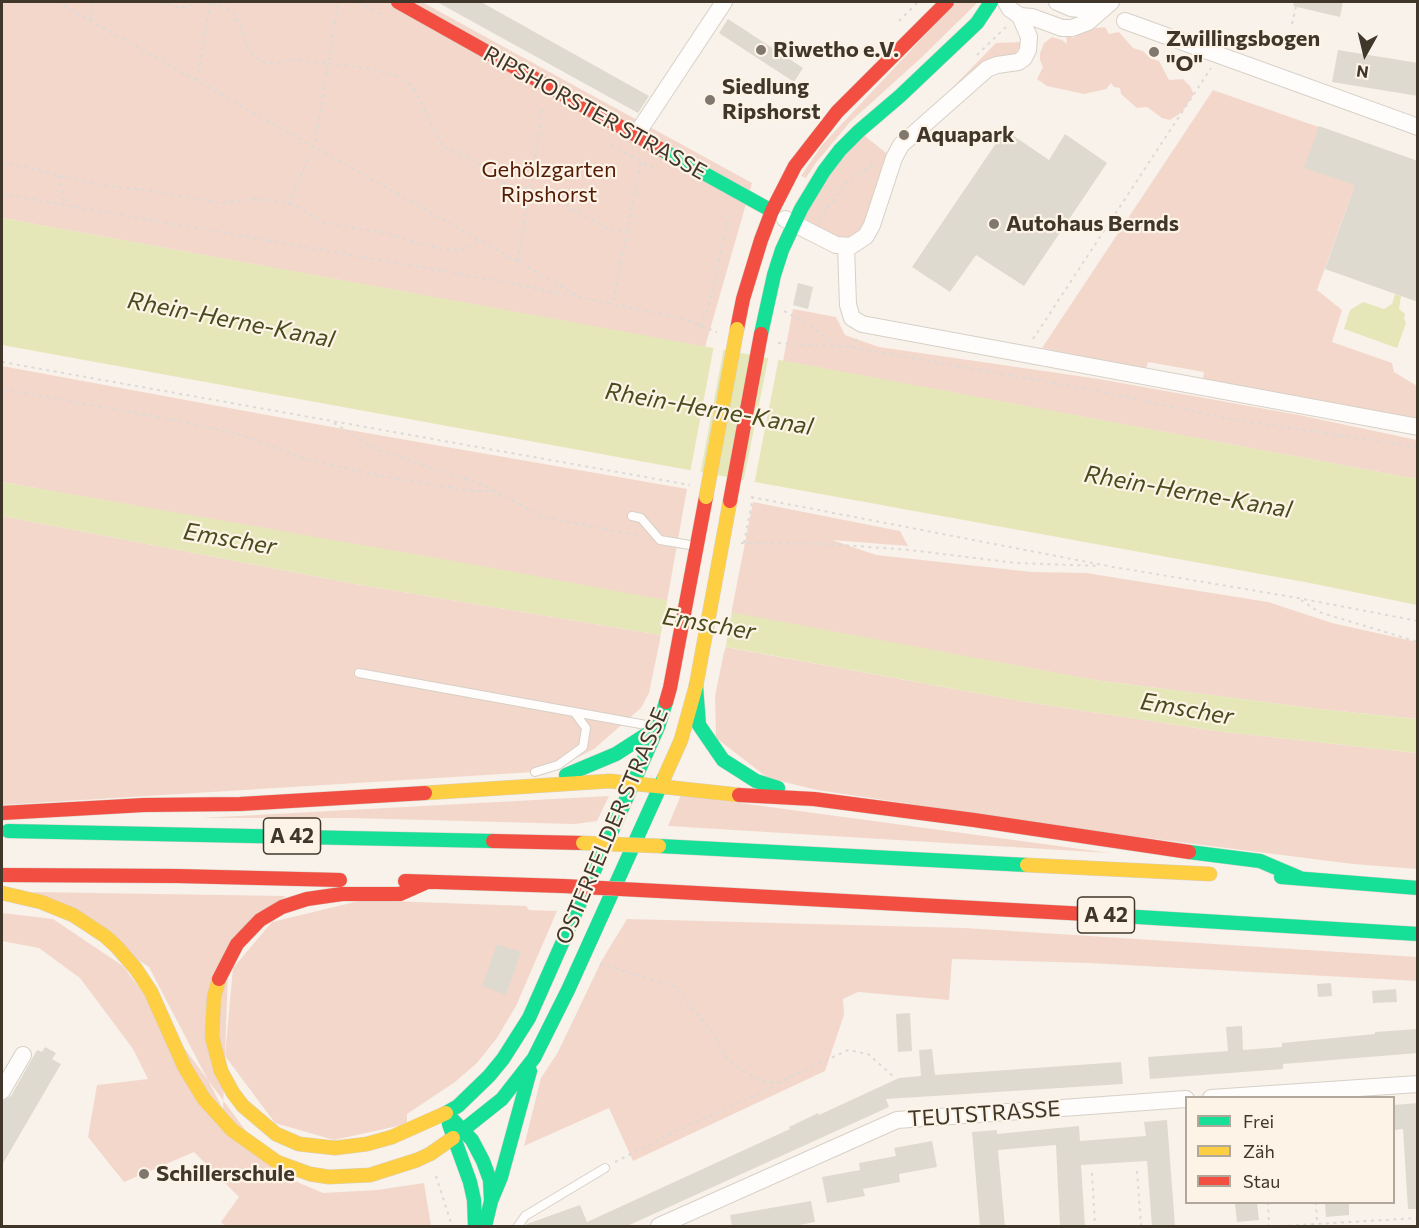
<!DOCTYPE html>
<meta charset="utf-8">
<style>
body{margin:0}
#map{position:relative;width:1419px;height:1228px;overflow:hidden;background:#f8f2eb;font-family:Commissioner,sans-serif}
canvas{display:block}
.frame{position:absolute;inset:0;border:3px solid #40372a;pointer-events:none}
.legend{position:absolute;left:1185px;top:1096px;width:210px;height:108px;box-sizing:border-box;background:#fdf3e6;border:2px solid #b1a89b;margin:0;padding:8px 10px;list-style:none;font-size:18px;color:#40372a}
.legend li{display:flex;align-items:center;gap:12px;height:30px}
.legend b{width:30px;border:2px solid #b1a89b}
.north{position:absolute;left:1335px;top:24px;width:60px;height:60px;-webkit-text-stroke:4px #fdf3e6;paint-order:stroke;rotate:188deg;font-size:16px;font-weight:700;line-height:24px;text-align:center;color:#40372a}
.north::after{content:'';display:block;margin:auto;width:21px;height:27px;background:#40372a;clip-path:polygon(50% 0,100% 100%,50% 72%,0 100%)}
</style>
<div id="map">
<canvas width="1419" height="1228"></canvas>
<div class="frame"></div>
<ul class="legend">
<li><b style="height:8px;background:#16e098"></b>Frei</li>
<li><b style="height:8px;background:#ffcf43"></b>Zäh</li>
<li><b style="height:8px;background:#f24e42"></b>Stau</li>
</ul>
<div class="north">N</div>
</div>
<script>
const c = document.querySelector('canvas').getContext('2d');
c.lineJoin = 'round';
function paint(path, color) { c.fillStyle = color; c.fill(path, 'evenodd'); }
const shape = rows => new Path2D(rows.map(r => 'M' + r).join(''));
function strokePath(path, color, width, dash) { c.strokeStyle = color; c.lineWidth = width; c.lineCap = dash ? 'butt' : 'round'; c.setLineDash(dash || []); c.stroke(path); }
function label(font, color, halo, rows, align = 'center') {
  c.font = font + ' Commissioner,sans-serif'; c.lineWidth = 4.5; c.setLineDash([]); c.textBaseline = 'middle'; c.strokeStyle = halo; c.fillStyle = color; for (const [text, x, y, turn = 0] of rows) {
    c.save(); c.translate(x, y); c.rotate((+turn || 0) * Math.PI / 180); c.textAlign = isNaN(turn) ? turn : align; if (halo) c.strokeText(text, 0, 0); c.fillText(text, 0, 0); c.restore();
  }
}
paint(shape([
 [2,2,422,2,752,183,705,347,2,218],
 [956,2,978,2,921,58,850,122,815,164,806,178,801,176,822,145],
 [1105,27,1109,34,1119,32,1133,48,1143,51,1150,58,1159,61,1169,80,1183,79,1190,86,1194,94,1182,112,1170,120,1162,118,1147,107,1137,108,1121,94,1120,88,1114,87,1111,83,1106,89,1084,94,1047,86,1037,79,1043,67,1040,60,1040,53,1044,43,1052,37,1062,40,1067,44,1066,36,1074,38,1080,30],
 [1022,42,1016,53,1011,56,990,59,954,91,952,88,996,43],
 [1213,90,1367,144,1358,177,1317,290,1342,310,1332,342,1392,363,1394,372,1417,386,1417,419,1203,379,1204,372,1148,362,1146,369,1042,348],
 [860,132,891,157,855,243,811,232,802,210],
 [793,309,836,317,845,335,879,347,1099,379,1299,415,1417,440,1417,479,783,361],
 [2,366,321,425,687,489,667,601,2,482],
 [753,502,900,531,908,546,832,540,876,555,1032,572,1086,573,1268,602,1332,623,1417,642,1417,719,1319,709,1095,680,731,614],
 [2,516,350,583,661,635,649,693,641,708,594,749,550,771,2,805],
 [725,647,1020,701,1216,731,1417,753,1417,869,1353,864,1076,829,817,790,768,778,716,738,715,696],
 [681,795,1110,853,668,826],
 [609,796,597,821,575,824,350,818,201,818],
 [33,892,286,896,229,944,223,1109,149,967],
 [363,900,526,906,529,910,557,911,516,1006,497,1038,477,1063,455,1082,407,1114,407,1124,334,1140,275,1123,225,1056,233,968,272,922],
 [2,913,53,919,123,966,278,1174,323,1193,377,1190,424,1183,431,1226,225,1226,221,1222,239,1197,194,1152,124,1182,88,1137,97,1085,148,1079,133,1049,80,978,39,948,2,941],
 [627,919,965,928,1417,957,1417,981,1089,963,952,959,949,1000,858,992,843,999,844,1015,825,1071,633,1161,609,1108,524,1146,541,1078,558,1052,602,960]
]), '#f4d7cb');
paint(shape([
 [2,218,834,370,1417,479,1417,605,1310,583,2,345],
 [1395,294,1401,296,1399,309,1405,314,1404,319,1406,323,1397,348,1344,329,1350,310,1363,302,1384,309,1392,304],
 [2,482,482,566,1095,680,1319,709,1417,719,1417,753,1216,731,1020,701,661,635,350,583,2,516]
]), '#e5e7b8');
paint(shape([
 [714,345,724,347,700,475,690,473],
 [769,355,779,357,754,485,743,483],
 [668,598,732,611,725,650,660,638]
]), '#f8f2eb');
paint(shape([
 [437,2,481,2,649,96,638,113],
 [1294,2,1343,2,1340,17,1293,6],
 [728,19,803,68,794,82,719,33],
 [1338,50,1418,63,1418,96,1332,82],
 [1319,126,1418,161,1418,302,1325,269,1355,185,1304,168],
 [1005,130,1049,160,1065,134,1107,163,1024,286,976,255,950,292,912,267],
 [798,283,813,287,808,309,793,305],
 [497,944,521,952,506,995,482,986],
 [1331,983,1332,996,1318,997,1317,984],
 [1396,989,1397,1002,1373,1003,1372,991],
 [910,1013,912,1051,898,1052,896,1014],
 [1242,1026,1243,1050,1282,1047,1282,1043,1375,1034,1375,1032,1418,1029,1418,1053,1283,1064,1283,1069,1150,1079,1148,1057,1228,1051,1226,1027],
 [45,1047,56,1053,52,1059,61,1064,2,1165,2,1101,11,1096,37,1050,42,1052],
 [932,1049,935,1075,1121,1062,1123,1084,886,1099,889,1107,625,1227,525,1227,527,1224,580,1205,587,1222,790,1129,789,1127,818,1113,819,1115,899,1078,921,1076,919,1050],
 [1418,1103,1418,1209,1408,1209,1403,1129,1394,1130,1394,1105],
 [1167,1120,1175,1226,1152,1227,1147,1161,1081,1165,1085,1227,1060,1227,1056,1145,998,1150,1005,1227,980,1227,972,1132,997,1130,997,1134,1079,1126,1080,1141,1146,1136,1144,1122],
 [932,1141,937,1167,899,1174,900,1182,863,1189,865,1196,827,1203,822,1177,860,1170,859,1163,896,1156,894,1148],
 [811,1201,815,1222,789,1227,732,1227,730,1215],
 [1235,1203,1257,1203,1259,1220,1237,1222],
 [1325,1203,1349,1203,1349,1215,1326,1217]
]), '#dfdad0');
const lane = shape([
 [632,516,641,518,660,540,696,546],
 [359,673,646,725],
 [535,772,558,765,583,747,586,728,575,713],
 [518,1226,525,1216,605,1168]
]);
const street = shape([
 [1057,2,1071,8,1088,10,1105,7],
 [1020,16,1032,17,1062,28,1072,28,1088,22,1111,2],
 [1125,21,1418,127],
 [636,135,724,2],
 [785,219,836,245,851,246,866,236,872,225,894,158,901,145,987,69,997,65,1018,62,1024,58,1028,50,1029,37,1020,16,1010,9,1006,2],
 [846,246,848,305,852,318,862,324,1418,427],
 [2,1091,23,1055],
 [1211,1098,1418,1084],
 [659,1226,897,1120,1186,1099]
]);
const fast = shape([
 [662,150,772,211],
 [761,334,774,275,782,250,801,209,824,171,840,150,859,131,900,96,977,23,991,2],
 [696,686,699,725,723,760,756,781,778,788],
 [566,775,616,754,658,727],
 [8,831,493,841],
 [659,846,1027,865],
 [1189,852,1260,861,1300,878],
 [1281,877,1418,888],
 [1105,915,1418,934],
 [446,1113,458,1106,489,1076,503,1059,529,1018,658,727,666,702],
 [453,1120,472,1140,483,1161,490,1180,491,1201],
 [449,1124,470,1182,474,1200,475,1226],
 [453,1138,502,1099,534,1058,568,990,664,778],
 [485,1226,491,1201,501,1177,530,1071]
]);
const slow = shape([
 [664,778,681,740,696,686,730,501],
 [425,793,610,781,739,795],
 [1027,865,1210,874],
 [2,893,41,902,73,915,105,936,117,947,136,969,151,992,184,1066,204,1099,232,1130,277,1162,310,1174,329,1177,370,1175,417,1160,430,1154,453,1138],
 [219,979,214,997,212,1037,221,1071,233,1093,243,1106,276,1134,299,1144,335,1148,367,1144,392,1137,446,1113]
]);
const jam = shape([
 [398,2,662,150],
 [737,329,743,299,761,240,772,211,795,166,837,112,947,2],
 [666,702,670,688,706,497],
 [739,795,814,799,974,820,1189,852],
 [2,813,144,805,240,804,425,793],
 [493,841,583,843],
 [2,875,177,876,340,880],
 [405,881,563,886],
 [640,890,1105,915],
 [219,979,237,944,260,920,282,907,307,899,342,894,400,894,427,882]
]);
strokePath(lane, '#d7d0c6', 10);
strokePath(street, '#d7d0c6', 18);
strokePath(fast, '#d7d0c6', 15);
strokePath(slow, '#d7d0c6', 15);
strokePath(jam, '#d7d0c6', 15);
strokePath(shape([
 [57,2,577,295],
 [161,2,181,8,202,2],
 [205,2,223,6,234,14,242,29,248,50,262,62,274,64,290,60,310,61,372,69,399,77,413,87,443,147,474,160,494,177,506,184,529,189,557,200,606,228,627,232,613,303],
 [358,2,384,16],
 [90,20,93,2],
 [899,21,918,2],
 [1292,24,1297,2],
 [977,55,1007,26],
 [197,80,210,3],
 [611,145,653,168],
 [2,162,107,186,153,191,218,203,254,199,279,201,294,205,325,223,386,233,424,245,445,249,460,251,480,240],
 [59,176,65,205],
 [2,194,494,280,681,318,717,332],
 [289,204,316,139,338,2],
 [819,220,846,183,875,163],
 [627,232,641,162],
 [518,261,543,106],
 [784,311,812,327,835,344],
 [700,326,708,309,730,211],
 [1033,339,1211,68],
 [778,343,850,347,1088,389,1231,419,1418,447],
 [850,347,858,338],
 [2,362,690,485],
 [2,389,179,421,241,435,305,459,371,474,472,491,496,491],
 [334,423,376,449,483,485,543,517,641,536],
 [751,497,1108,566,1298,598,1418,621],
 [741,543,829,544,910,550,1016,563,1100,566],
 [744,543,753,497],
 [1301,600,1319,612,1418,642],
 [600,964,673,986,708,1026,729,1062,763,1082,780,1082,848,1050,868,1054,893,1076],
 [615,1162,676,1131,765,1091,780,1082],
 [1137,1171,1141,1226],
 [1092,1173,1095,1226],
 [436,1176,452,1226],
 [1268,1202,1269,1226],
 [1316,1202,1317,1223],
 [1281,1226,1418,1218]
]), '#dcdad7', 2, [3, 4.5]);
strokePath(lane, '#fefdfc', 8);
strokePath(street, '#fefdfc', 16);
strokePath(fast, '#16e098', 14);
strokePath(slow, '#ffcf43', 14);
strokePath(jam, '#f24e42', 14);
const slowBridge = shape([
 [706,497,737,329],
 [583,843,659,846]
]);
const jamBridge = shape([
 [730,501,761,334],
 [563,886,640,890]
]);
strokePath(slowBridge, '#d7d0c6', 15, []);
strokePath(jamBridge, '#d7d0c6', 15, []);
strokePath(slowBridge, '#ffcf43', 14);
strokePath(jamBridge, '#f24e42', 14);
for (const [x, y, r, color] of [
 [761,50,6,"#80786e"],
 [1154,52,6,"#80786e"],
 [710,100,6,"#80786e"],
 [904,135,6,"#80786e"],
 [994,224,6,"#80786e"],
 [144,1174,6,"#80786e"]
]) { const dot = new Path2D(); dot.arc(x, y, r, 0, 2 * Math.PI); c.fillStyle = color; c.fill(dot); strokePath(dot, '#fdf3e6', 2); }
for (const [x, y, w] of [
 [292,836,57],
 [1106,915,57]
]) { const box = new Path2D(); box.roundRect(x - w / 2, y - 18, w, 36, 4.5); c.fillStyle = '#fdf3e6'; c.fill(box); strokePath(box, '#40372a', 1.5); }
label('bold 21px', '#40372a', null, [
 ["A 42",292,836],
 ["A 42",1106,915]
]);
label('bold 22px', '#40372a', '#fdf3e6', [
 ["Zwillingsbogen",1166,39],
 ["\"O\"",1166,64],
 ["Riwetho e.V.",773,50],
 ["Siedlung",722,87],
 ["Ripshorst",722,112],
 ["Aquapark",916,135],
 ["Autohaus Bernds",1006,224],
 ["Schillerschule",156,1174]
], 'left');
label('22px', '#40372a', '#fdf3e6', [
 ["RIPSHORSTER STRASSE",595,113,29],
 ["OSTERFELDER STRASSE",612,826,-67],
 ["TEUTSTRASSE",984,1114,-4]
]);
label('22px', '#531a04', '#fdf3e6', [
 ["Gehölzgarten",549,170],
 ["Ripshorst",549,195]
]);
label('italic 24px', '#494b1c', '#fdf3e6', [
 ["Rhein-Herne-Kanal",231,320,11],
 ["Rhein-Herne-Kanal",709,409,10],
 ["Rhein-Herne-Kanal",1188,492,10],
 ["Emscher",230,539,10],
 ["Emscher",709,624,10],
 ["Emscher",1187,709,10]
]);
</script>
